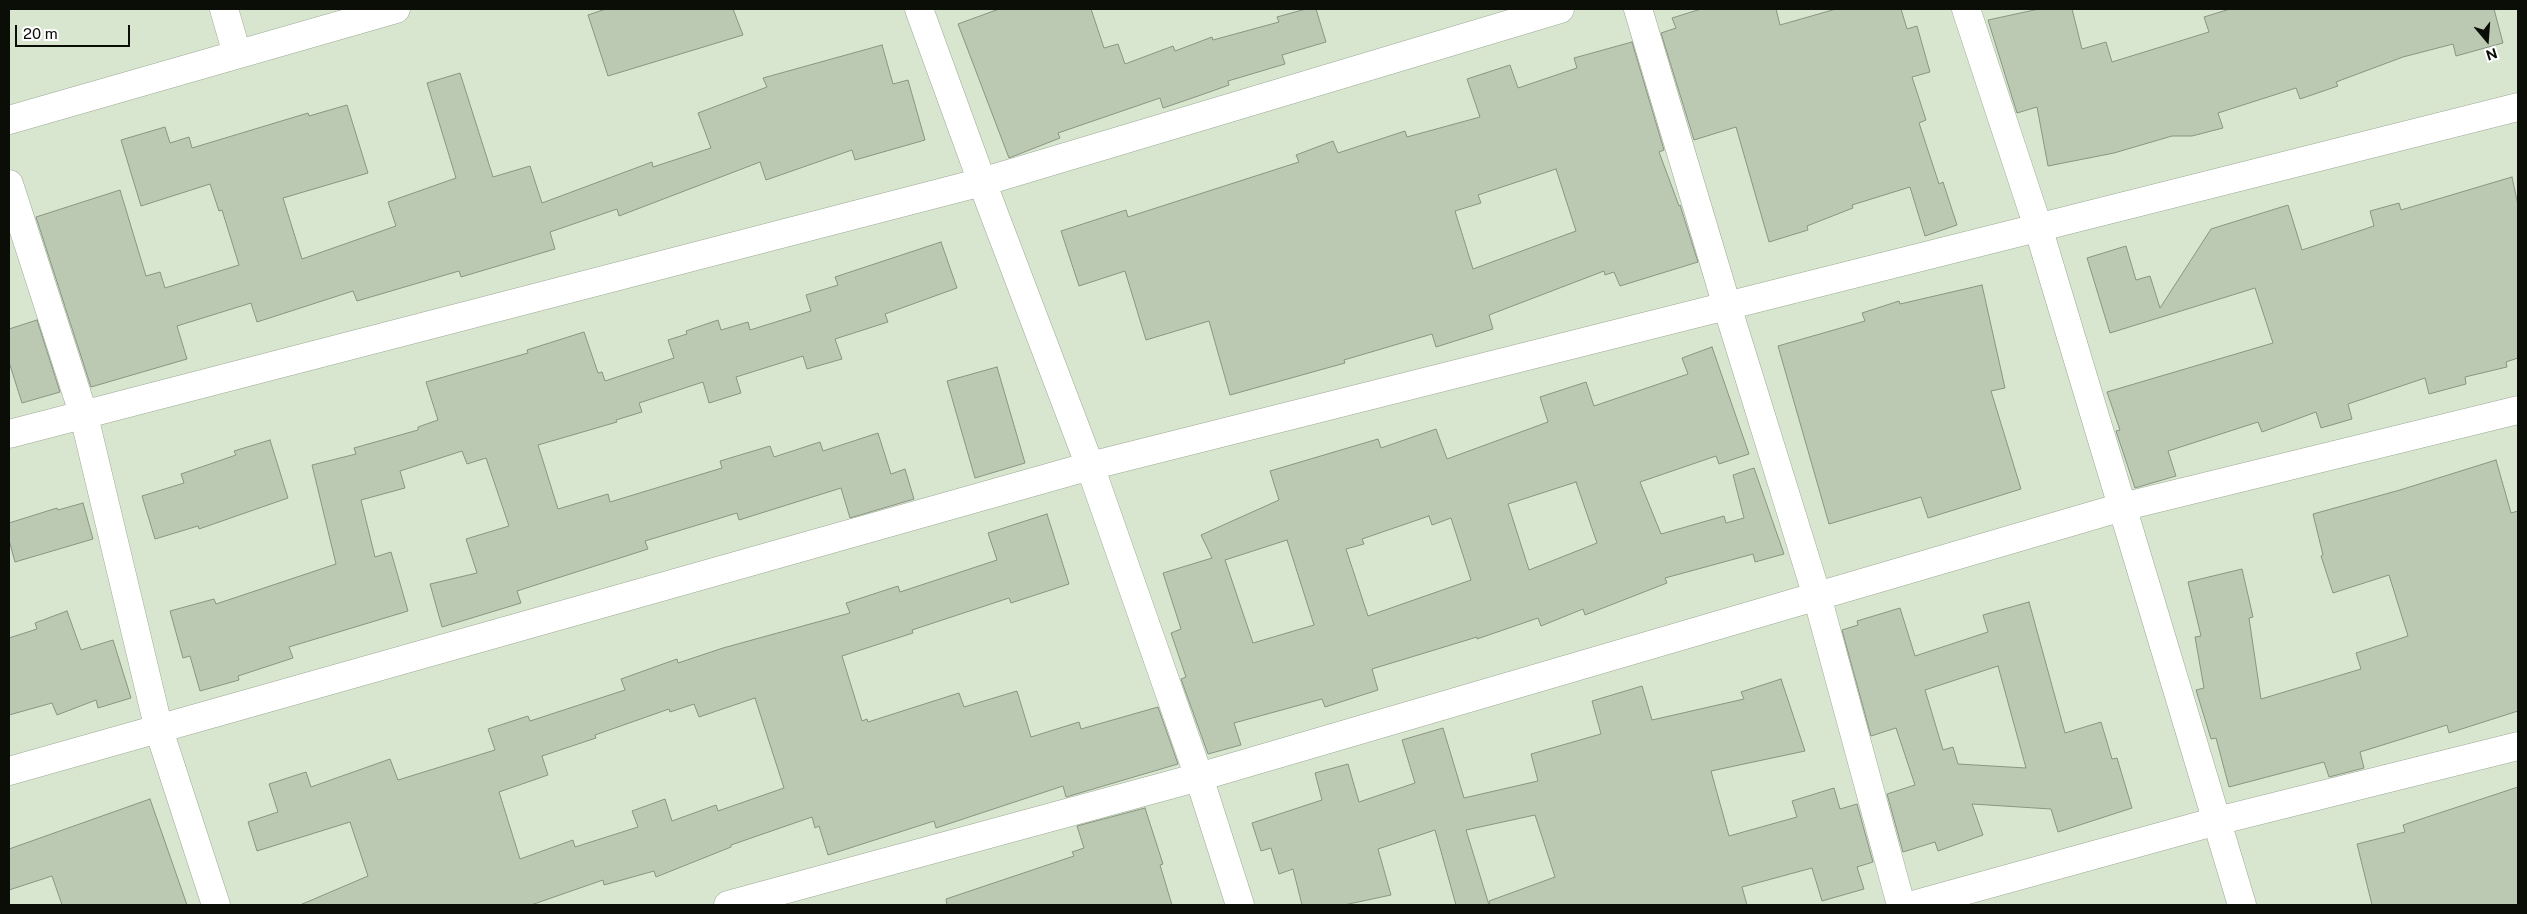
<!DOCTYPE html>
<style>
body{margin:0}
#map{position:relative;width:2527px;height:914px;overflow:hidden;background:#d8e6cf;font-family:"Public Sans",sans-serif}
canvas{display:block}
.frame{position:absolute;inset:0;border:10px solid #0a0e07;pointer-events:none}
.north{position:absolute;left:2462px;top:15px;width:50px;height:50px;-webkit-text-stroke:4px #fff;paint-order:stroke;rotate:162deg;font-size:14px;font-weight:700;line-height:20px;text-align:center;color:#0a0e07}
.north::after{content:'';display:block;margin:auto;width:18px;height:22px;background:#0a0e07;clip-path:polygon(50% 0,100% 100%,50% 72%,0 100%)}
.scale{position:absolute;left:15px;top:25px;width:115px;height:22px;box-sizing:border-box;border:2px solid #0a0e07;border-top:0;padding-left:6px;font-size:15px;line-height:18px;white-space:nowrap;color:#0a0e07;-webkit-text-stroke:4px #fff;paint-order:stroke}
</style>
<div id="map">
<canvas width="2527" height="914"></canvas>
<div class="frame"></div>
<div class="north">N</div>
<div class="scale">20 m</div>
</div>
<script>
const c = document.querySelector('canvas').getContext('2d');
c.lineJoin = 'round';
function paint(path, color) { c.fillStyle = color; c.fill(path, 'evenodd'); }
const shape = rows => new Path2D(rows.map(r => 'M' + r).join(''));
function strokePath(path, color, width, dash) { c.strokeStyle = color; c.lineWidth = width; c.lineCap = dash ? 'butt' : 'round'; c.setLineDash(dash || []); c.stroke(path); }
const building = shape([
 [606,9,733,9,743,35,608,76,588,15,606,9],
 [999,9,1091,9,1104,48,1118,44,1125,64,1173,46,1175,51,1212,37,1213,40,1279,22,1277,17,1306,9,1316,9,1326,42,1282,55,1285,64,1228,81,1229,85,1201,95,1163,108,1160,98,1058,133,1060,138,1009,158,958,24,999,9],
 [1701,9,1776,9,1780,25,1836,9,1901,9,1907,29,1917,26,1930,72,1912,77,1926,120,1919,123,1939,184,1943,182,1957,225,1925,236,1910,187,1852,205,1853,208,1807,226,1808,230,1769,242,1736,127,1694,140,1661,33,1676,28,1672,18,1701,9],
 [2039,9,2072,9,2082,49,2106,42,2112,62,2209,32,2204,17,2230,9,2494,9,2503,43,2456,56,2453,44,2403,57,2336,82,2338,86,2300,99,2296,88,2218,113,2223,128,2192,136,2172,136,2114,153,2048,166,2037,107,2017,113,1988,20,2039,9],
 [1632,42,1664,150,1659,152,1679,206,1680,205,1698,262,1620,286,1614,272,1605,275,1604,271,1489,315,1493,329,1436,347,1432,334,1344,360,1345,363,1230,395,1209,321,1146,340,1125,271,1079,286,1061,231,1126,210,1128,217,1299,162,1296,155,1333,141,1338,153,1405,131,1407,137,1480,117,1467,79,1510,65,1518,88,1577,68,1574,58,1632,42],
 [1556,169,1576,231,1473,269,1455,211,1481,203,1478,195,1556,169],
 [882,45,893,84,908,80,925,140,855,160,852,150,766,180,760,162,619,216,617,209,550,232,555,249,461,277,459,271,357,301,353,291,257,322,251,303,177,326,187,359,91,387,36,217,120,190,146,276,160,272,165,288,239,265,222,210,219,211,210,184,141,206,121,140,165,127,170,143,189,137,192,148,308,113,309,116,347,105,368,173,283,198,302,259,396,226,388,202,456,178,427,83,460,73,493,177,530,166,542,203,652,162,653,167,711,148,698,113,767,87,763,78,882,45],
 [2512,177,2518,205,2518,358,2506,362,2507,367,2465,377,2466,384,2429,394,2425,378,2348,404,2352,419,2321,428,2316,412,2262,432,2258,422,2168,451,2176,476,2135,488,2116,431,2120,430,2107,392,2273,343,2255,288,2110,333,2087,258,2126,246,2136,280,2150,276,2160,308,2211,229,2288,205,2302,250,2374,226,2370,211,2399,203,2401,210,2512,177],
 [941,242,957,288,885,314,888,322,835,339,842,359,807,369,803,356,736,377,741,393,709,403,703,382,639,403,642,412,616,420,617,422,538,445,558,509,608,494,610,502,722,468,720,461,770,446,774,457,820,442,823,451,878,433,891,474,905,469,914,499,850,518,841,488,739,520,737,513,645,541,648,549,517,591,521,603,442,627,430,584,477,573,466,539,509,526,486,458,467,464,462,451,400,471,405,488,361,500,375,557,391,552,408,611,289,647,293,658,238,676,239,680,200,691,190,656,183,658,170,611,214,599,216,604,336,564,312,465,356,454,354,448,418,430,418,427,438,420,426,382,528,353,527,350,584,332,598,373,602,372,605,381,674,358,668,340,687,334,686,331,718,320,721,330,748,322,750,330,811,311,806,295,838,285,835,277,941,242],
 [1982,285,2005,388,1991,391,2021,489,1928,518,1921,497,1829,524,1778,346,1865,321,1862,313,1899,301,1900,304,1982,285],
 [37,320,60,392,22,403,9,362,9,329,37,320],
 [1712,347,1749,454,1719,464,1716,456,1640,482,1661,534,1724,516,1726,523,1744,518,1733,475,1754,468,1784,554,1755,562,1753,554,1665,578,1667,583,1585,615,1583,609,1541,626,1538,618,1477,639,1477,637,1372,669,1378,690,1325,707,1322,699,1234,723,1241,745,1208,754,1181,679,1186,677,1171,633,1181,629,1163,573,1212,558,1201,535,1279,500,1270,471,1378,439,1381,448,1436,429,1447,459,1548,422,1540,397,1586,382,1594,406,1688,374,1682,358,1712,347],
 [1576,482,1597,543,1529,570,1508,504,1576,482],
 [1429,516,1432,525,1451,518,1471,580,1368,616,1346,549,1364,544,1362,539,1429,516],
 [1287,540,1314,625,1253,643,1225,560,1287,540],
 [997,367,1025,463,975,478,947,381,997,367],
 [270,440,288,498,199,529,198,526,155,539,142,496,184,483,181,474,236,455,234,451,270,440],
 [2496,460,2511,513,2518,511,2518,711,2449,733,2447,725,2360,752,2364,768,2329,777,2324,762,2229,787,2216,738,2211,739,2196,690,2204,688,2195,637,2201,636,2188,582,2242,569,2253,617,2249,618,2261,699,2361,669,2356,653,2408,636,2389,575,2333,593,2321,556,2323,555,2313,514,2400,490,2496,460],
 [83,503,93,539,15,562,9,540,9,523,57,508,58,510,83,503],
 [1047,514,1069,584,1011,603,1009,598,912,630,913,633,842,656,862,721,867,719,868,722,959,693,964,707,1017,691,1031,737,1079,722,1081,729,1158,707,1178,764,1066,797,1063,786,936,828,934,821,828,855,819,826,815,828,812,817,731,845,731,847,656,877,654,871,604,885,603,880,531,905,300,905,368,876,350,822,257,851,248,822,278,812,269,784,306,772,311,787,390,759,398,780,495,750,488,729,528,716,530,721,625,690,621,679,677,659,678,663,723,648,850,613,846,603,898,586,900,592,997,560,988,533,1047,514],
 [755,698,784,788,718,811,716,805,672,821,665,799,632,811,638,827,575,847,573,840,520,859,499,792,548,775,542,756,596,738,595,735,669,709,670,712,694,704,699,717,755,698],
 [2029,602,2065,733,2101,722,2112,759,2117,758,2132,808,2058,832,2051,809,1972,804,1983,835,1938,851,1935,842,1903,852,1887,794,1915,785,1896,728,1871,736,1842,630,1858,625,1857,621,1900,608,1915,656,1988,632,1983,615,2029,602],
 [1998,666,2026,768,1958,764,1953,747,1943,750,1925,690,1998,666],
 [67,611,81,650,113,640,131,698,98,708,96,700,57,715,52,703,9,715,9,638,37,629,35,623,67,611],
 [1781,679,1805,751,1711,771,1729,836,1797,817,1792,801,1834,788,1840,809,1857,804,1873,862,1857,867,1864,889,1822,901,1812,868,1742,887,1747,905,1490,905,1489,901,1555,877,1535,815,1466,830,1489,905,1456,905,1435,830,1378,849,1391,895,1344,905,1302,905,1293,869,1279,874,1271,848,1261,851,1252,823,1322,800,1315,773,1348,764,1359,802,1415,783,1402,740,1443,728,1464,798,1538,781,1531,754,1601,734,1592,701,1642,686,1652,720,1744,699,1741,692,1781,679],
 [2518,787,2518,905,2372,905,2357,844,2405,832,2403,825,2518,787],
 [150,799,187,905,62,905,52,876,9,890,9,849,150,799],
 [1145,808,1163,864,1160,865,1172,905,947,905,946,899,1074,856,1072,852,1084,848,1077,826,1145,808]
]);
paint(building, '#bbc8b2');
strokePath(building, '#899581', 1);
const minor = shape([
 [224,9,237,54],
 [919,9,982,182,1090,466,1199,777,1240,905],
 [1638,9,1727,306,1817,596,1901,905],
 [1966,9,2038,227,2242,905],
 [9,120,396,9],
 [9,184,84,416,159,730,216,905],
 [9,434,982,182,1560,9],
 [9,771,1090,466,2518,107],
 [728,905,1199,777,2122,507,2518,410],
 [1913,905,2217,821,2518,746]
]);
strokePath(minor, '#9ca994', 29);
strokePath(minor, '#fff', 28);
</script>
